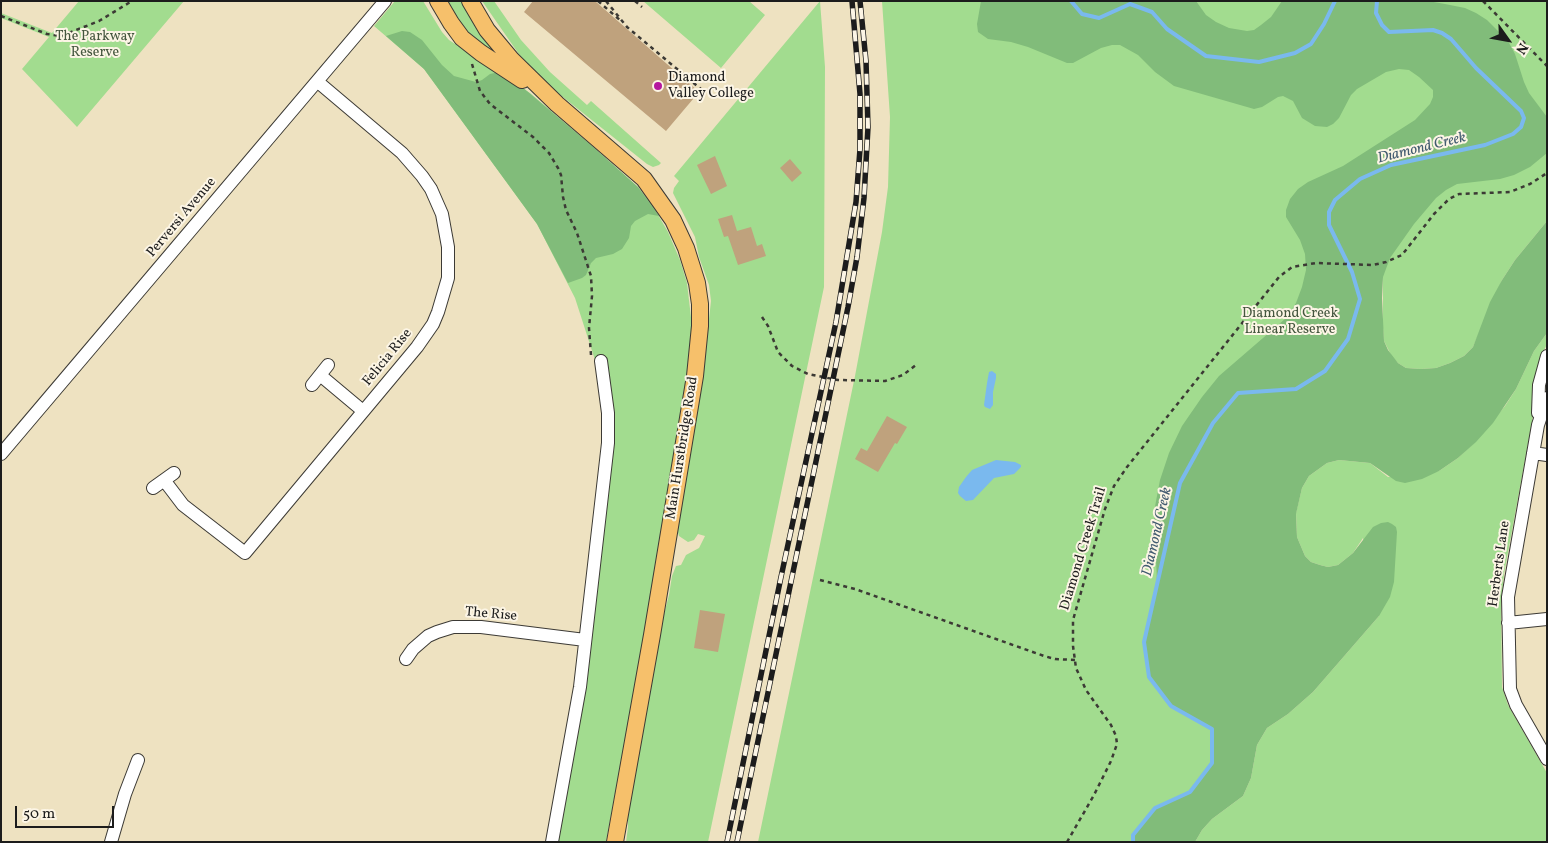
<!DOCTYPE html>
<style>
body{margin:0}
#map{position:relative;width:1548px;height:843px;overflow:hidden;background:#eee2c1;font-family:Vollkorn,serif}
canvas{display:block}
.frame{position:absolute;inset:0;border:2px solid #1c1c1c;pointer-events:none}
.north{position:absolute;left:1483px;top:15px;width:50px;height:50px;-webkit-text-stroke:4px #fcf5e5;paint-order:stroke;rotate:122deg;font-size:14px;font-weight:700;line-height:20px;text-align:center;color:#1c1c1c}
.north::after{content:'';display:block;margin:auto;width:18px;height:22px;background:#1c1c1c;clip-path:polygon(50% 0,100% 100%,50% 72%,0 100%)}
.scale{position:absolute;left:15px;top:806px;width:99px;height:22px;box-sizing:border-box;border:2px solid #1c1c1c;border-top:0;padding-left:6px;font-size:15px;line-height:18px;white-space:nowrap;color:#1c1c1c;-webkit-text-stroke:4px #fcf5e5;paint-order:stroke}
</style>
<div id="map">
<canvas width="1548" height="843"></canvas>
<div class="frame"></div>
<div class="north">N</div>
<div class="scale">50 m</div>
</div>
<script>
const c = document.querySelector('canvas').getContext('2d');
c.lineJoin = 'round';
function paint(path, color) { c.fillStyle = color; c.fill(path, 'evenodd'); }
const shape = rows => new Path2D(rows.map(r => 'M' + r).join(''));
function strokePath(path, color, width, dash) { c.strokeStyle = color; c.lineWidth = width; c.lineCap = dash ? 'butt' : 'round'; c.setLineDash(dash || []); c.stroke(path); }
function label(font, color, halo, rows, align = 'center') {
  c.font = font + ' Vollkorn,serif'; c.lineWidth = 4; c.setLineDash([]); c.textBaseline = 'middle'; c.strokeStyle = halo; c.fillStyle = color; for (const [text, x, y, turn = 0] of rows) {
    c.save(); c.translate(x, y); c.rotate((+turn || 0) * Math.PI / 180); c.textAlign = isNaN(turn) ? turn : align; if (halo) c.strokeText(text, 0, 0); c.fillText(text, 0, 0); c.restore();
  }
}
paint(shape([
 [79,1,184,1,77,127,22,69,49,37,1,18,1,13,52,33],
 [395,1,423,1,442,32,449,40,530,93,592,146,638,187,653,206,668,232,680,260,687,283,692,326,690,362,636,680,606,842,557,842,607,500,605,358,595,360,575,298,537,224,424,69,374,26],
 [447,1,461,1,471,19,508,63,464,30],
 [482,1,494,1,521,40,550,72,587,105,591,101,661,163,659,165,653,167,647,164,539,78,523,60],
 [643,1,749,1,765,15,721,68],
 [820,1,825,67,824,287,708,842,626,842,628,827,628,812,658,637,669,595,672,576,676,566,681,565,686,555,699,548,705,536,698,534,694,540,688,542,679,536,677,529,705,355,711,301,709,285,699,257,695,237,673,193,674,188,679,181,674,176],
 [882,1,1547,1,1547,221,1515,260,1502,280,1473,347,1464,356,1450,363,1436,368,1421,369,1406,368,1398,363,1392,357,1384,341,1383,328,1383,277,1171,706,1212,729,1212,763,1190,792,1155,808,1133,835,1133,842,758,842,855,376,882,232,888,187,890,117],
 [1547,333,1547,344,1541,357,1532,422,1504,574,1501,604,1502,687,1508,705,1547,773,1547,842,1195,842,1202,830,1212,819,1243,796,1251,778,1257,745,1267,728,1288,714,1313,692,1379,616,1363,538,1353,553,1338,565,1328,567,1320,565,1311,562,1305,556,1297,537,1296,513,1302,488,1309,476,1327,463,1339,460,1370,463,1388,477,1439,471,1458,458,1475,442,1505,406,1516,389,1534,351]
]), '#a2dc8f');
paint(shape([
 [981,1,1196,1,1206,15,1216,22,1229,28,1247,31,1254,30,1261,25,1271,17,1282,1,1428,1,1445,4,1465,8,1476,13,1487,20,1508,41,1515,54,1524,82,1529,93,1547,117,1547,153,1530,167,1514,175,1500,179,1457,184,1446,190,1436,198,1414,224,1390,258,1383,277,1382,298,1384,341,1388,350,1398,363,1406,368,1421,369,1436,368,1450,363,1464,356,1473,347,1490,302,1502,280,1515,260,1547,221,1547,333,1534,351,1516,389,1493,423,1476,442,1458,458,1439,471,1422,479,1405,483,1396,481,1370,463,1339,460,1327,463,1309,476,1302,488,1296,514,1297,537,1305,556,1311,562,1320,565,1328,567,1338,565,1353,553,1373,527,1381,523,1388,522,1392,524,1396,527,1397,532,1394,582,1390,597,1379,616,1313,692,1288,714,1267,728,1257,745,1251,778,1243,796,1212,819,1202,830,1195,842,1133,842,1133,835,1155,808,1190,792,1212,763,1212,729,1171,706,1149,677,1144,642,1157,582,1154,512,1160,480,1169,453,1182,426,1202,397,1219,376,1285,319,1296,303,1302,287,1306,270,1305,254,1300,240,1286,217,1286,210,1290,199,1298,189,1308,182,1343,166,1415,120,1430,104,1433,97,1433,90,1419,77,1409,70,1399,69,1386,72,1357,89,1351,95,1339,118,1333,124,1327,127,1315,126,1302,118,1293,101,1283,96,1278,97,1262,107,1254,109,1174,86,1155,72,1138,55,1120,45,1112,45,1101,48,1073,63,1067,63,1028,47,1011,42,988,39,978,32,977,24],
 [402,31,410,32,422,40,442,65,454,76,476,82,482,80,490,74,499,72,521,86,592,146,638,187,659,216,648,214,635,221,631,226,629,238,622,249,613,254,596,258,591,263,586,275,582,278,568,283,537,224,424,69,386,36]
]), '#81bc7a');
paint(shape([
 [992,371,996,374,996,378,993,392,993,405,990,409,985,407,984,405,987,383,989,372],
 [996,460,1015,462,1021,465,1021,467,1014,474,994,478,973,500,966,501,960,496,958,493,959,487,966,477,972,470]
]), '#7ab9ee');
strokePath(shape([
 [1071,1,1082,14,1099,18,1130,4,1152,12,1167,29,1206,56,1259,62,1295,53,1311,44,1324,24,1335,1],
 [1133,842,1133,835,1155,808,1190,792,1212,763,1212,729,1171,706,1149,677,1144,642,1180,483,1213,423,1238,393,1296,389,1325,371,1348,339,1360,299,1352,272,1329,225,1329,212,1335,200,1360,179,1391,165,1485,145,1513,134,1521,127,1524,118,1521,111,1476,68,1451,39,1442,33,1433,30,1389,32,1382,25,1376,13,1377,1]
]), '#7ab9ee', 4);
paint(shape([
 [533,1,595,1,699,92,666,131,524,12],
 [715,156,727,186,711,194,697,165],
 [790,159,802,173,792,182,780,168],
 [732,215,737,231,751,227,757,246,762,244,766,256,738,265,728,236,724,237,718,219],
 [887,416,907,427,897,444,895,443,878,472,855,459,861,448,867,451],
 [700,610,725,614,718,652,694,648]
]), '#bfa27d');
const minor = shape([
 [320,375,363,411],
 [312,385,328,365],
 [1547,398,1538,425,1508,597,1510,689,1516,705,1547,759],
 [1538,413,1539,385,1547,356],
 [1533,453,1547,455],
 [1,454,385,1],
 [164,480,183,505,245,553,417,347,433,324,438,312,448,278,448,247,442,214,431,189,422,176,402,153,318,82],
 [153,488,174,473],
 [1508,623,1547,619],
 [406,659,413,649,428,636,437,632,453,627,481,627,585,640],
 [111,842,125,794,138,760],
 [552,842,580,687,608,443,608,413,601,361]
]);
const major = shape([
 [438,1,451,23,462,38,481,53,522,80],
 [470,1,487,30,512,60,557,104,644,179,673,220,686,248,697,283,700,304,700,326,695,376,652,635,615,842]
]);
strokePath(minor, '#3c3a35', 14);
strokePath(major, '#3c3a35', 18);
strokePath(shape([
 [598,1,621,21],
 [606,1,627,27,702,90],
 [635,1,642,7],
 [1483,1,1547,66],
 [1,16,47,34,61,36,99,21,132,1],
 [472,64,480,91,490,104,533,137,549,153,558,168,561,175,563,197,566,210,577,233,591,276,592,296,589,328,591,355],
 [762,317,768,326,778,352,792,366,808,374,838,380,885,381,903,375,916,365],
 [820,580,855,589,1044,656,1055,659,1075,660],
 [1067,842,1094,795,1111,761,1117,744,1116,736,1111,725,1086,690,1076,668,1073,646,1073,620,1105,509,1114,486,1127,467,1279,277,1292,267,1316,263,1373,265,1386,262,1402,255,1434,214,1449,199,1459,194,1510,192,1530,184,1547,173]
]), '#3c3a35', 2.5, [4, 4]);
strokePath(minor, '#fff', 12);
strokePath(major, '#f6c06b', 16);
const rail = shape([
 [727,842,781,577,836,322,856,202,860,149,860,94,852,1],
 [737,842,848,307,857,257,864,198,868,127,866,61,860,1]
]);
strokePath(rail, '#1c1c1c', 5.5);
strokePath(rail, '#fcf5e5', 4, [11]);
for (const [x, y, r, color] of [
 [658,86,5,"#b5179e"]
]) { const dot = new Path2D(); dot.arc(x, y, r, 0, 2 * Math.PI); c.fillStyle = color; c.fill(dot); strokePath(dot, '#fcf5e5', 2); }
label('14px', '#44563e', '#fcf5e5', [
 ["The Parkway",95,37],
 ["Reserve",95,53],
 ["Diamond Creek",1290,314],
 ["Linear Reserve",1290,330]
]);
label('14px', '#1c1c1c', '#fcf5e5', [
 ["Diamond",668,78],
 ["Valley College",668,94]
], 'left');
label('14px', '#1c1c1c', '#fcf5e5', [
 ["Perversi Avenue",182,218,-50],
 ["Felicia Rise",388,358,-51],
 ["Main Hurstbridge Road",683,448,-81],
 ["Diamond Creek Trail",1084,549,-73],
 ["Herberts Lane",1500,564,-82],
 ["The Rise",491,615,5]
]);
label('italic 15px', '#425b70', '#fcf5e5', [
 ["Diamond Creek",1422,149,-14],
 ["Diamond Creek",1158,532,-77]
]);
</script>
